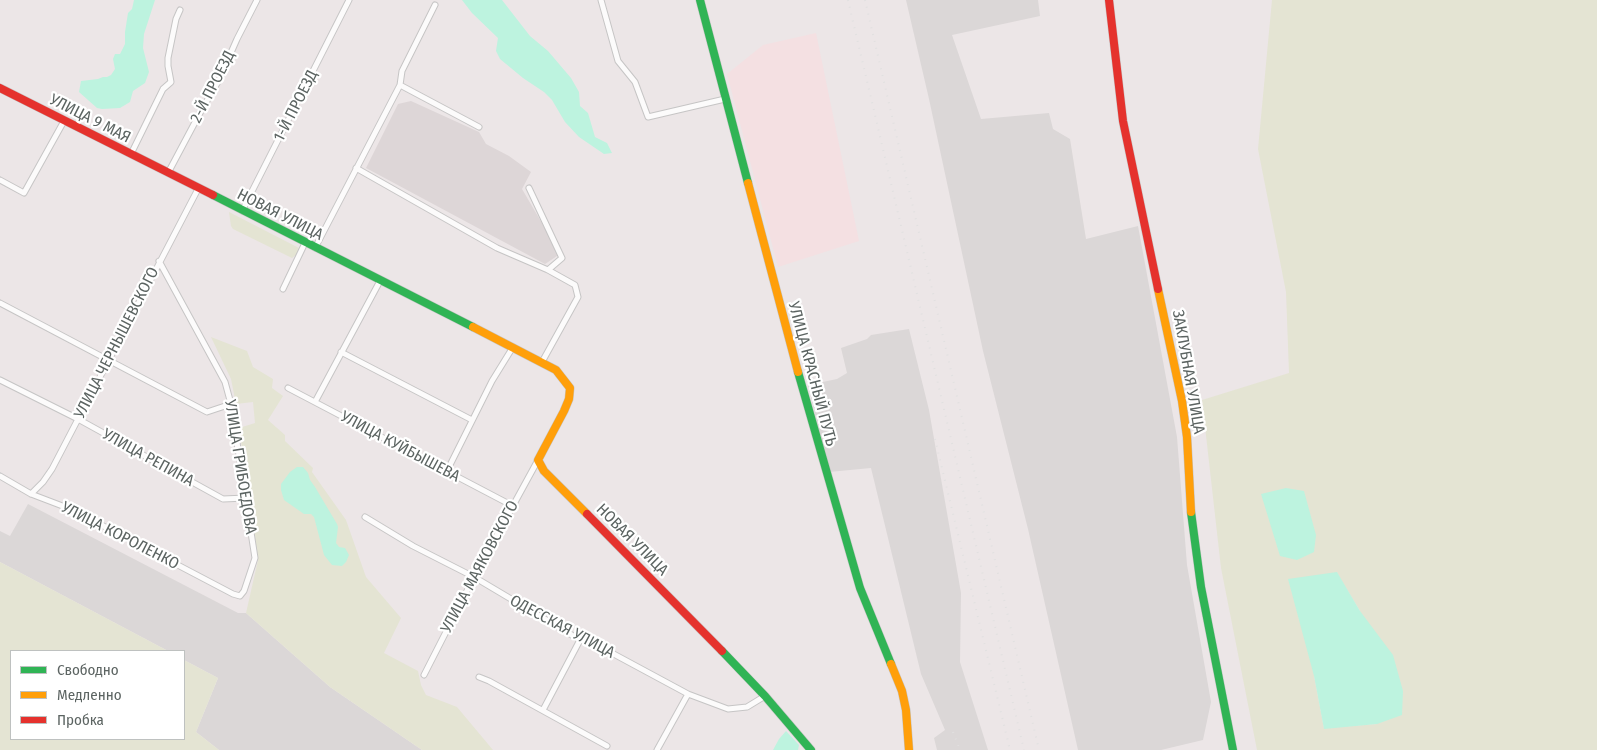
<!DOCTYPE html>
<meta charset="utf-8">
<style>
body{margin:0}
#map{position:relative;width:1597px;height:750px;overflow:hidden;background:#ece6e7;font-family:"Fira Sans Condensed",sans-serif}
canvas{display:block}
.legend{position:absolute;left:10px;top:650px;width:175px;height:90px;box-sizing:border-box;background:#fff;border:1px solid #bec1c0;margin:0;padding:6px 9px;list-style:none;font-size:15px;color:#5c6462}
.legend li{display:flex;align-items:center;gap:10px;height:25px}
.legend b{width:25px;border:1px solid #bec1c0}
</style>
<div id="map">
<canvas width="1597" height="750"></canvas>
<ul class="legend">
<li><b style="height:6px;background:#30b455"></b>Свободно</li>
<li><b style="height:6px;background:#ff9f0a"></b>Медленно</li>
<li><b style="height:6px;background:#e5322d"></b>Пробка</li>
</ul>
</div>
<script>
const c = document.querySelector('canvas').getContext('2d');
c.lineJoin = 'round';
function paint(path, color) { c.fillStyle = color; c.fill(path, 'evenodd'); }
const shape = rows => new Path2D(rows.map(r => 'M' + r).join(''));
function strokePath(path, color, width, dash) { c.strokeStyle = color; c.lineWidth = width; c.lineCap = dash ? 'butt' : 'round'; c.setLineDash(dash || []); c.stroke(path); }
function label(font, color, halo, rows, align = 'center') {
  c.font = font + ' "Fira Sans Condensed",sans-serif'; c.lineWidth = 4.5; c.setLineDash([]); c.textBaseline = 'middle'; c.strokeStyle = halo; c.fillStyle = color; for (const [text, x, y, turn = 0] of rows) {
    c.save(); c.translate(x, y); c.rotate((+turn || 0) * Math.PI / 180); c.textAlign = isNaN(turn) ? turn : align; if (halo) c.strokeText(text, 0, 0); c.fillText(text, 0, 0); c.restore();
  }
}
paint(shape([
 [816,33,859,241,778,267,727,74,763,45]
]), '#f4e0e2');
paint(shape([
 [906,0,1038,0,1040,16,952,35,981,119,1049,113,1053,129,1070,139,1086,239,1138,226,1177,437,1187,565,1211,702,1203,740,1161,750,1078,750,1028,529,983,351,929,99],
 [909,329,929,410,961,593,960,662,988,750,937,750,934,738,945,730,921,674,871,468,829,472,808,385,837,379,847,373,841,348,867,339,871,335],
 [28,504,238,613,246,613,330,687,422,750,219,750,196,732,218,678,184,660,184,651,168,651,0,562,0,531,10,536]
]), '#dbd7d7');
paint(shape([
 [411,101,479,132,486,144,509,156,531,172,522,189,560,254,545,264,366,168,398,104]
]), '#ddd6d7');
paint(shape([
 [1272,0,1597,0,1597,750,1257,750,1221,568,1202,400,1289,373,1286,292,1258,149],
 [1337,573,1360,611,1377,724,1324,728,1314,676],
 [229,212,299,248,296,255,292,258,233,229,231,226],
 [211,337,247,351,253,367,273,379,272,388,283,396,268,420,285,435,285,441,313,468,312,472,346,520,366,577,401,618,384,653,418,671,421,685,426,695,457,707,493,750,422,750,330,687,246,613,258,560,239,428,255,423,253,402,236,404,231,379],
 [0,562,168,651,11,651,11,739,184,739,184,660,218,678,196,732,219,750,0,750]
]), '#e4e4d3');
paint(shape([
 [134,0,155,0,144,34,143,48,149,72,145,83,133,91,130,102,120,108,102,109,97,108,79,92,81,81,98,79,103,77,107,77,111,75,115,69,113,59,115,54,120,54,125,44,125,32,128,13,132,9],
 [462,0,502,0,530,36,548,51,571,78,579,92,580,106,588,113,595,137,607,143,612,153,604,154,579,137,565,122,552,100,544,92,523,78,500,59,496,51,498,38,472,13],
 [297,467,303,467,308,473,310,480,315,487,337,524,338,527,336,543,339,547,345,548,349,555,346,562,342,566,332,565,324,555,314,517,311,514,304,514,284,500,281,490,281,484,290,472],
 [1286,488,1304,491,1316,535,1314,552,1297,560,1280,556,1261,494],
 [1337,572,1360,611,1393,655,1403,691,1402,715,1377,724,1324,729,1314,676,1288,579],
 [786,731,799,745,798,750,773,750,779,739]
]), '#bdf3df');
const street = shape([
 [601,0,618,61,635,82,648,117,725,99],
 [400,85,402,71,435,5],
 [131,154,163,89,171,82,168,66,168,58,176,19,180,10],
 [356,168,497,248,548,270,575,285,578,297,542,362],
 [168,173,201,111,219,80,237,39,257,0],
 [0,180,24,193,64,121],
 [529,188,562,258,548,270],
 [242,211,349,0],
 [315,248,400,85,479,127],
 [283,289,305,243],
 [0,303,207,412,231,404],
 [341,352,472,420],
 [0,380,78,419,223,499,246,498],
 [288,388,513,506],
 [315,402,380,281],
 [447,471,492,381,513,347],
 [0,476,31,494,73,510,233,594,240,596,244,591,255,558,231,404,225,382,159,261],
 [31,494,43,482,52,469,198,189],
 [365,517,413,546,474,577,580,640,597,645,688,694,728,709,747,707,765,696],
 [424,675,474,577,538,460],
 [479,677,489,681,607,746],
 [543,710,580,640],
 [657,750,688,694]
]);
const fast = shape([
 [700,0,748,183],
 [213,195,473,327],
 [798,372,860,588,891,664],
 [1191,512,1201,587,1233,750],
 [722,651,765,696,811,750]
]);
const slow = shape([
 [748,183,798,372],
 [1158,289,1182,401,1187,437,1191,512],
 [473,327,556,370,570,388,569,399,564,411,538,460,544,471,587,514],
 [891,664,902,691,906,710,909,750]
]);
const jam = shape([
 [1109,0,1123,121,1158,289],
 [0,88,213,195],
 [587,514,722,651]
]);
strokePath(street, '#c6c5c5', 7);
strokePath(fast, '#c6c5c5', 9);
strokePath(slow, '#c6c5c5', 9);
strokePath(jam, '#c6c5c5', 9);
strokePath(street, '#fcfbfb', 5);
strokePath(fast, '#30b455', 8);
strokePath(slow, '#ff9f0a', 8);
strokePath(jam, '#e5322d', 8);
strokePath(shape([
 [848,0,1024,750],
 [865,0,1039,750],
 [935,439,1010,750],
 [953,732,960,750]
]), '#e1e0e0', 2, [1, 6]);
label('16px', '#5c6462', '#fff', [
 ["2-Й ПРОЕЗД",213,87,-63],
 ["1-Й ПРОЕЗД",296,106,-63],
 ["УЛИЦА 9 МАЯ",90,119,27],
 ["НОВАЯ УЛИЦА",280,215,27],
 ["УЛИЦА ЧЕРНЫШЕВСКОГО",117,343,-63],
 ["ЗАКЛУБНАЯ УЛИЦА",1188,372,80],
 ["УЛИЦА КРАСНЫЙ ПУТЬ",812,374,75],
 ["УЛИЦА КУЙБЫШЕВА",400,447,28],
 ["УЛИЦА РЕПИНА",148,458,29],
 ["УЛИЦА ГРИБОЕДОВА",240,467,81],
 ["УЛИЦА КОРОЛЕНКО",120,536,27],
 ["НОВАЯ УЛИЦА",632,540,45],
 ["УЛИЦА МАЯКОВСКОГО",480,567,-62],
 ["ОДЕССКАЯ УЛИЦА",562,627,28]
]);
</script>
